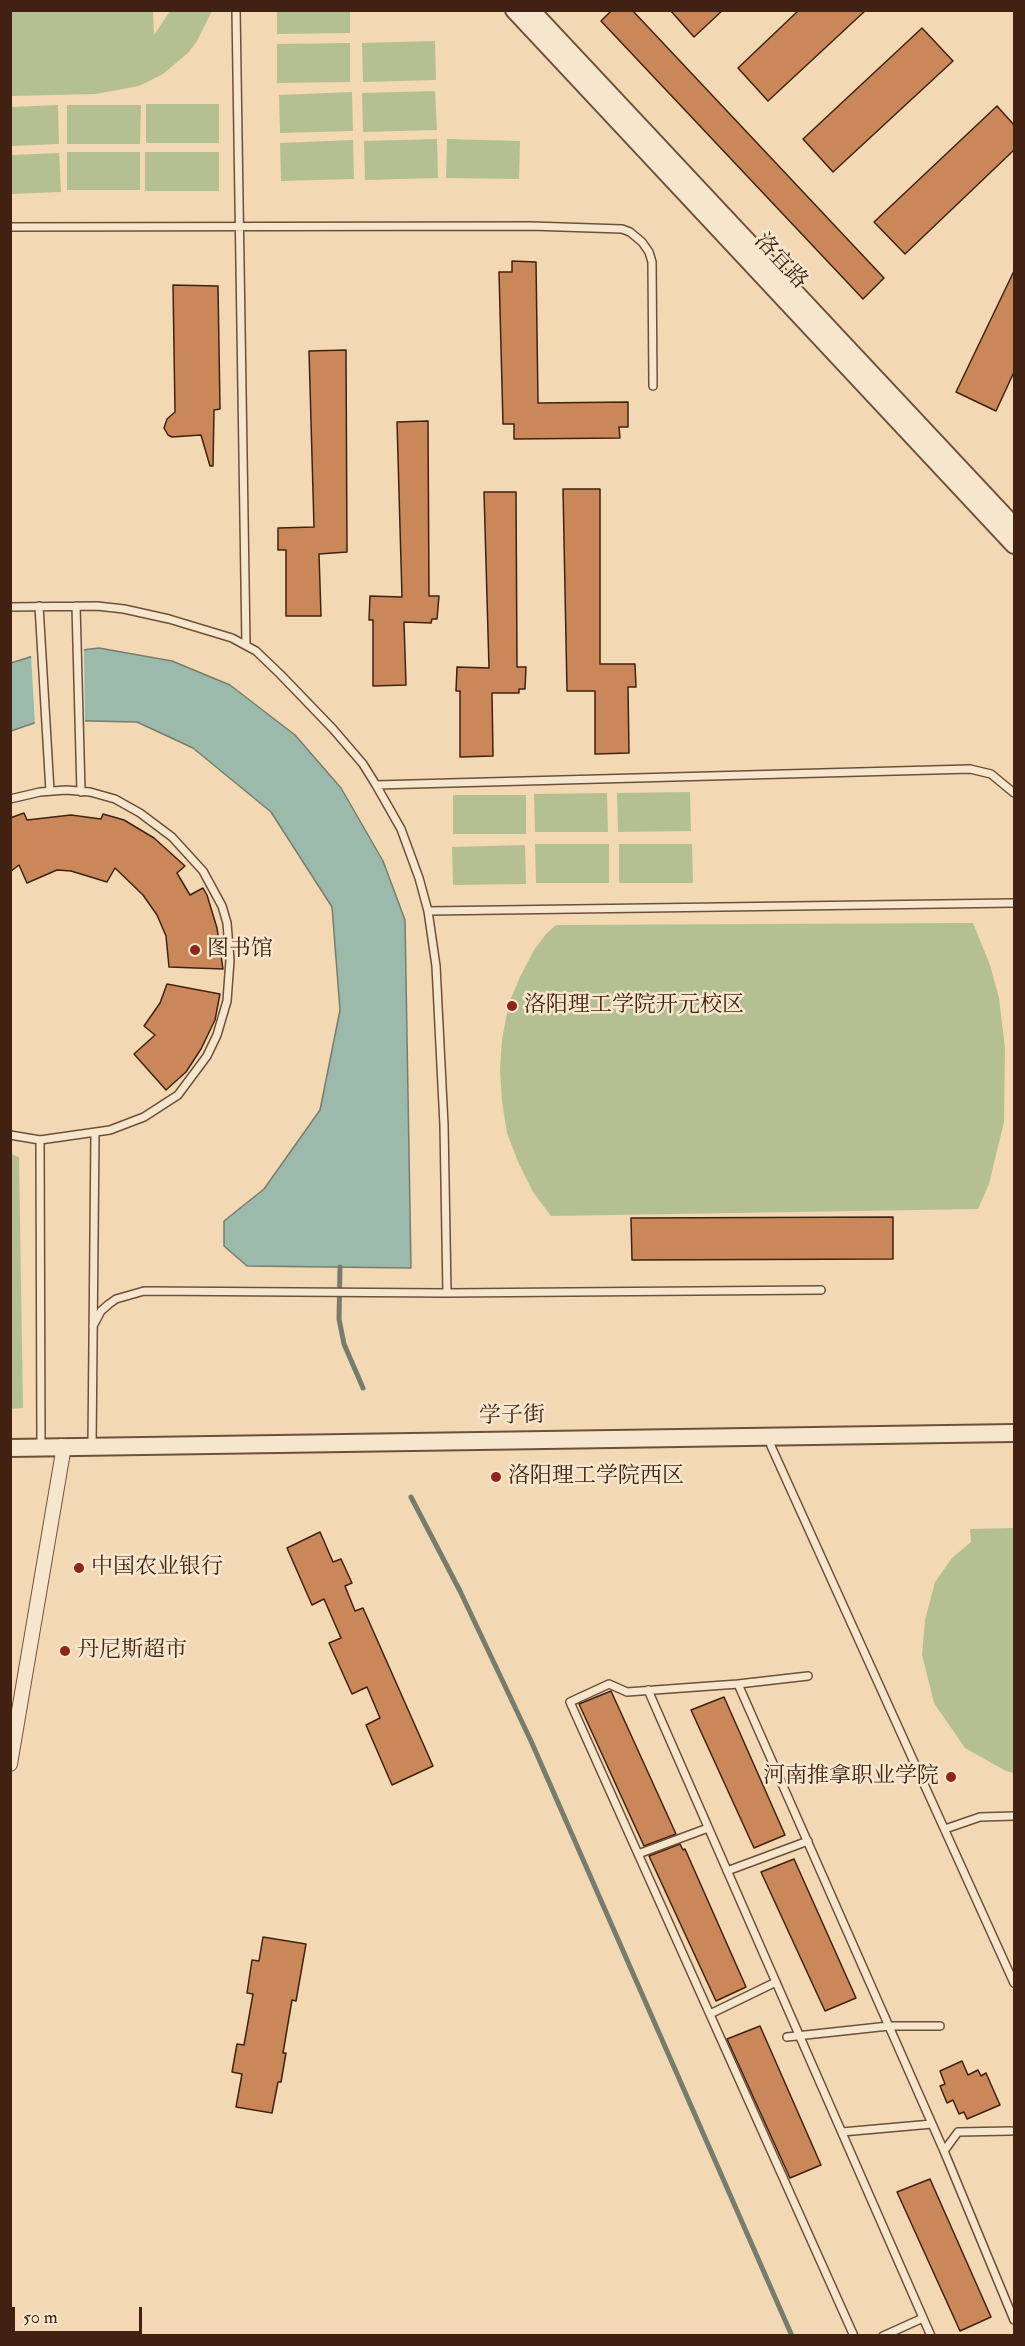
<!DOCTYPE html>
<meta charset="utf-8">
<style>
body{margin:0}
#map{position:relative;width:1025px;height:2346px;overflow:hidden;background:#f2d9b3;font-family:"IM FELL Double Pica",serif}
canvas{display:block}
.frame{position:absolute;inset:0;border:12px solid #412212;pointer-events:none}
.scale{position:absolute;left:12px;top:2307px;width:130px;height:27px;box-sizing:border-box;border:3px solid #412212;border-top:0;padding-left:8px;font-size:18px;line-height:21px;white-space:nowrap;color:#412212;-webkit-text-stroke:4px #f7e6ce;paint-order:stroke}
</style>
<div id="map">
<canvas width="1025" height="2346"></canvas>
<div class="frame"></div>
<div class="scale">50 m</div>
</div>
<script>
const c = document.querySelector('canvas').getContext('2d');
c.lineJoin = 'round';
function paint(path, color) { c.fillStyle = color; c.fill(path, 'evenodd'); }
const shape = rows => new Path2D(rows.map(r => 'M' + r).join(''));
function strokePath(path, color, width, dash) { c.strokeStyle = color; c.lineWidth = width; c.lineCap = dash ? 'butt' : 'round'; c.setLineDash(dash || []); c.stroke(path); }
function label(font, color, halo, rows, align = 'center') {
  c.font = font + ' "IM FELL Double Pica","Noto Serif SC",serif'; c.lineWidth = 5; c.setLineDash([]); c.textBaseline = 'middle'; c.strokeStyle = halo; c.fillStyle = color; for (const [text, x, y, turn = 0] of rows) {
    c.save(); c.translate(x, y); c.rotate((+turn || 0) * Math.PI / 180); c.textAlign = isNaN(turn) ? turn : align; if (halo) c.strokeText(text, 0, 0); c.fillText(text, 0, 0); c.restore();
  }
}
paint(shape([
 [10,11,153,11,154,35,170,11,212,11,197,41,188,53,163,74,139,86,96,94,11,96],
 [277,11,350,11,350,33,277,34],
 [435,41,436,80,363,82,362,43],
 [350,43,350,82,277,83,277,44],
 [435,91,437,130,363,132,362,93],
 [352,92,353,131,280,133,279,95],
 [146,104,219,104,219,143,146,143],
 [58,105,59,144,11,146,11,107],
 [67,105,141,105,140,144,67,144],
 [437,139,438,178,365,180,364,141],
 [447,139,520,141,519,179,446,178],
 [353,140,354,179,281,181,280,143],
 [67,152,140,152,140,190,67,190],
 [145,152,219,152,219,191,145,191],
 [59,153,61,192,11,194,11,155],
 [690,792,691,831,618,832,617,793],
 [607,793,608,832,535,832,534,794],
 [453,795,526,795,526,834,453,834],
 [535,844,609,844,609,883,536,883],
 [619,844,692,844,693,883,619,883],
 [525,845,526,884,453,885,452,847],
 [973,923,990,965,999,998,1005,1048,1004,1122,989,1184,978,1209,551,1216,533,1192,518,1162,507,1133,502,1102,500,1069,502,1040,509,1003,520,977,534,950,546,934,556,925],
 [11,1154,19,1157,23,1408,11,1409],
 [1014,1528,1014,1773,1006,1771,965,1748,934,1703,922,1655,925,1620,935,1582,952,1558,971,1542,970,1529]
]), '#b4c091');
const water = shape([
 [99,648,172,661,230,685,295,735,341,788,383,861,405,920,411,1268,247,1266,224,1246,224,1221,264,1189,320,1110,340,1010,332,907,271,812,193,748,137,722,43,720,11,731,11,663,33,656,99,648]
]);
paint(water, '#9bbaab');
strokePath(water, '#777d6e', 1.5);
paint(shape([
 [84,648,85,723,44,723,35,726,31,654]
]), '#f2d9b3');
strokePath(shape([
 [340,1267,339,1319,344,1344,363,1388],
 [411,1497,460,1591,531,1741,792,2336]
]), '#777d6e', 5);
const building = shape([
 [612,10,632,10,884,278,863,299,601,21,612,10],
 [670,10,723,10,694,37,670,10],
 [799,10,866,10,768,101,738,68,799,10],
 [922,28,953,61,833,172,803,139,922,28],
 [997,106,1014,125,1014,150,905,254,874,222,997,106],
 [512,261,536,262,538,403,628,402,628,427,619,427,620,438,514,439,514,424,503,424,499,272,512,272,512,261],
 [1014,271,1014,372,996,411,956,392,1014,271],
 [173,285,218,286,220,409,214,410,213,466,210,466,201,435,172,437,168,435,164,428,167,419,175,412,173,285],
 [346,350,347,552,319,554,321,616,286,616,286,550,278,550,278,528,314,527,309,351,346,350],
 [428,421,429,596,439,596,437,619,432,619,431,623,404,622,406,685,373,686,373,620,369,620,370,596,402,597,397,422,428,421],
 [563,489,600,489,600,664,635,664,636,687,628,687,629,753,595,754,595,691,567,691,563,489],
 [484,492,516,492,517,667,526,667,525,689,519,689,519,693,492,693,493,756,460,757,460,691,456,691,457,667,489,668,484,492],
 [24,813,27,820,71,815,101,819,103,814,124,820,154,838,185,866,177,873,190,895,203,888,207,895,217,928,223,969,169,967,166,936,157,915,143,895,115,868,107,882,71,871,57,870,27,883,19,865,10,872,10,818,24,813],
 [167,984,220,994,215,1020,201,1049,186,1072,166,1090,134,1054,155,1035,144,1026,160,1003,167,984],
 [893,1217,893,1259,632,1260,631,1218,893,1217],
 [320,1532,333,1562,341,1559,352,1583,345,1586,355,1611,363,1608,433,1766,392,1785,366,1725,380,1718,367,1687,352,1694,329,1643,341,1638,324,1599,312,1605,287,1548,320,1532],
 [611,1691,676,1834,644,1846,579,1704,611,1691],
 [724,1697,785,1835,754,1848,691,1710,724,1697],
 [680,1844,683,1850,685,1849,746,1987,716,2001,649,1856,680,1844],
 [794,1859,856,1998,825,2011,761,1872,794,1859],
 [263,1937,306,1944,296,2001,292,2000,283,2053,286,2053,281,2082,278,2082,272,2113,236,2107,242,2074,232,2072,237,2044,244,2045,253,1994,247,1993,252,1960,259,1961,263,1937],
 [760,2026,821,2165,790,2178,727,2039,760,2026],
 [962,2061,968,2075,978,2070,981,2076,986,2073,1000,2105,967,2119,964,2112,959,2114,953,2100,947,2103,940,2086,945,2084,940,2071,962,2061],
 [930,2179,991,2317,960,2331,897,2192,930,2179]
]);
paint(building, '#ca8759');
strokePath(building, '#412212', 1.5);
const service = shape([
 [236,10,246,645],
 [10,227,531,226,622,229,630,232,642,242,649,252,652,262,653,386],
 [39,606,50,791],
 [76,606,81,792],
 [10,607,97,606,124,609,169,619,232,638,256,651,280,674,333,729,363,764,376,785,401,829,419,878,428,911,436,966,444,1125,447,1293],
 [376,785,970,769,991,774,1014,793],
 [10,799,40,792,66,790,90,792,115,799,140,813,172,837,203,871,222,906,227,923,230,960,227,1001,217,1035,207,1056,178,1095,144,1117,110,1130,40,1140,10,1135],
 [428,911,1014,903],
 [40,1140,41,1447],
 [93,1326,101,1311,109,1304,116,1299,144,1291,447,1293,821,1290],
 [769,1437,771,1446,1014,1983],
 [92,1446,95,1133],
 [808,1676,738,1684,944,2151],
 [738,1684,627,1692,609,1684,570,1702,854,2336],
 [648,1690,931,2336],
 [945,1829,980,1817,1014,1816],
 [638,1854,708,1828],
 [727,1871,808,1841],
 [710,2014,776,1982],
 [787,2037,889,2026,940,2026],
 [1011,2131,958,2132,944,2151,1014,2320],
 [842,2132,932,2124],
 [883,2336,923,2318]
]);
const minor = shape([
 [10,1764,63,1452,62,1446]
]);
const tertiary = shape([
 [514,10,1014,545],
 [531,10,1014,526],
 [10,1448,1014,1433]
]);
strokePath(service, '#6d503a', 10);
strokePath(minor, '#6d503a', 16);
strokePath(tertiary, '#6d503a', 20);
strokePath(service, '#f7e6ce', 7);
strokePath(minor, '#f7e6ce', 14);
strokePath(tertiary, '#f7e6ce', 16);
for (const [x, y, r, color] of [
 [195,950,6,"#8f2418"],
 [512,1006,6,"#8f2418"],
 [496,1477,6,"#8f2418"],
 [79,1568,6,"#8f2418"],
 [65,1651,6,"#8f2418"],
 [951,1777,6,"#8f2418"]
]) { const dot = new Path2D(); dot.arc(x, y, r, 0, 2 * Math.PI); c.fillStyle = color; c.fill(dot); strokePath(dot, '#f7e6ce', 2); }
label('22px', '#412212', '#f7e6ce', [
 ["洛宜路",780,262,47],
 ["学子街",512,1417,-1]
]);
label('22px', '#412212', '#f7e6ce', [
 ["图书馆",207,950],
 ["洛阳理工学院开元校区",524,1006],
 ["洛阳理工学院西区",508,1477],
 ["中国农业银行",91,1568],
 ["丹尼斯超市",77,1651],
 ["河南推拿职业学院",939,1777,"right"]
], 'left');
</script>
